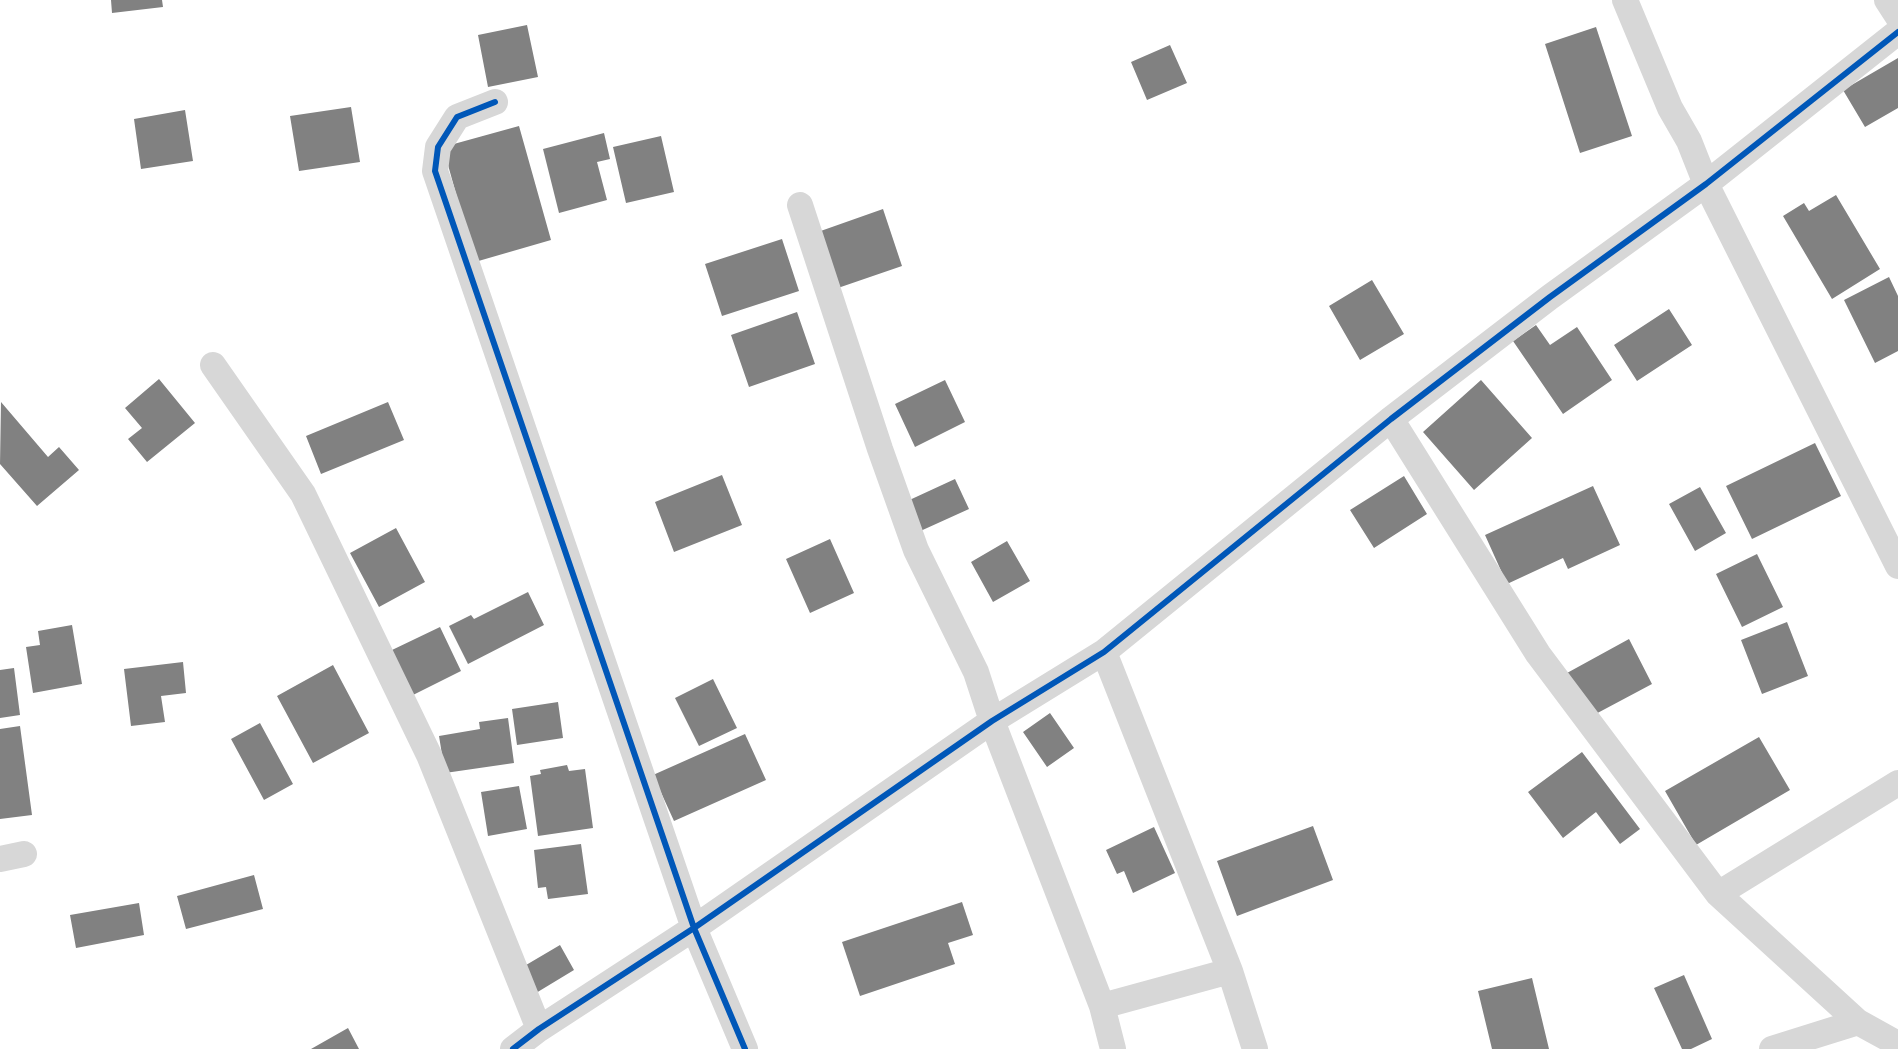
<!DOCTYPE html>
<style>
body{margin:0}
canvas{display:block;background:#fff}
</style>
<canvas width="1898" height="1049"></canvas>
<script>
const c = document.querySelector('canvas').getContext('2d');
c.lineJoin = 'round';
function paint(path, color) { c.fillStyle = color; c.fill(path, 'evenodd'); }
const shape = rows => new Path2D(rows.map(r => 'M' + r).join(''));
function strokePath(path, color, width, dash) { c.strokeStyle = color; c.lineWidth = width; c.lineCap = dash ? 'butt' : 'round'; c.setLineDash(dash || []); c.stroke(path); }
paint(shape([
 [111,0,162,0,163,7,112,13],
 [527,25,538,77,488,87,478,35],
 [1596,27,1632,136,1580,153,1545,44],
 [1170,45,1187,83,1147,100,1131,62],
 [1898,58,1898,108,1865,127,1843,90],
 [351,107,360,162,299,171,290,116],
 [185,110,193,161,141,169,134,119],
 [519,126,551,240,475,262,443,147],
 [604,133,610,159,597,162,607,200,559,213,543,149],
 [661,136,674,192,626,203,613,147],
 [1836,195,1880,269,1832,299,1783,216,1804,203,1809,211],
 [883,209,902,266,835,289,815,233],
 [782,239,799,291,722,316,705,264],
 [1889,277,1898,296,1898,351,1875,363,1844,300],
 [1372,280,1404,334,1360,360,1329,306],
 [1669,309,1692,345,1637,381,1614,345],
 [797,312,815,364,749,387,731,335],
 [1536,325,1550,345,1577,327,1612,380,1563,414,1513,341],
 [159,379,195,423,147,462,128,439,142,428,125,408],
 [945,380,965,422,915,447,895,404],
 [1481,380,1532,438,1474,490,1423,432],
 [1,402,48,457,59,447,79,470,37,506,0,464],
 [388,402,404,440,321,474,306,436],
 [1815,443,1841,496,1752,539,1726,486],
 [722,475,742,525,674,552,655,502],
 [1404,476,1427,514,1374,548,1350,510],
 [955,479,969,509,916,533,903,503],
 [1593,486,1620,545,1568,569,1563,558,1507,584,1485,535],
 [1700,487,1726,533,1695,551,1669,504],
 [396,528,425,582,379,607,350,553],
 [830,539,854,593,810,613,786,559],
 [1007,541,1030,581,993,602,971,562],
 [1757,554,1783,607,1742,627,1716,574],
 [528,592,544,625,468,664,449,626,471,615,474,619],
 [1787,622,1808,676,1762,694,1741,640],
 [72,625,82,684,33,693,26,647,40,645,38,631],
 [440,627,461,671,413,695,392,650],
 [1629,639,1652,684,1590,717,1567,673],
 [183,662,186,693,161,696,165,722,131,726,124,669],
 [333,665,369,733,313,763,277,696],
 [14,668,20,715,0,718,0,670],
 [713,679,737,728,699,746,675,698],
 [558,702,563,738,517,745,512,709],
 [1050,713,1074,748,1047,767,1023,732],
 [508,718,514,763,445,773,439,736,480,729,479,722],
 [260,723,293,784,264,800,231,739],
 [20,726,32,815,0,819,0,729],
 [745,734,766,780,674,821,653,775],
 [1759,737,1790,790,1696,845,1665,791],
 [1582,752,1640,829,1620,844,1596,812,1563,838,1528,792],
 [567,765,569,771,585,769,593,828,538,836,530,776,541,774,540,770],
 [519,786,527,829,488,836,481,792],
 [1313,826,1333,880,1237,916,1217,861],
 [1154,827,1175,873,1133,893,1124,871,1117,874,1106,850],
 [581,844,588,894,548,899,546,887,538,888,534,850],
 [254,875,263,909,186,929,177,896],
 [962,902,973,935,948,943,955,964,860,996,842,942],
 [139,903,144,935,76,948,70,915],
 [560,945,574,970,536,993,521,968],
 [1684,975,1712,1039,1691,1049,1682,1049,1654,988],
 [1532,978,1549,1049,1492,1049,1478,991],
 [348,1028,359,1049,311,1049]
]), '#818181');
strokePath(shape([
 [1625,0,1670,108,1689,141,1706,184,1898,566],
 [1887,0,1898,17],
 [495,102,457,117,438,147,435,171,694,928,745,1049],
 [800,205,880,449,916,550,976,672,992,721,1102,1006,1113,1049],
 [213,365,303,494,429,755,539,1029],
 [1391,419,1538,654,1718,894,1858,1022,1898,1044],
 [1104,652,1230,971,1255,1049],
 [0,859,24,854],
 [1718,894,1898,783],
 [1102,1006,1230,971],
 [513,1049,539,1029,694,928,992,721,1104,652,1391,419,1550,297,1706,184,1898,32],
 [1772,1049,1858,1022]
]), '#d7d7d7', 26);
strokePath(shape([
 [495,102,457,117,438,147,435,171,694,928,745,1049],
 [513,1049,539,1029,694,928,992,721,1104,652,1391,419,1550,297,1706,184,1898,32]
]), '#0057b8', 6);
</script>
